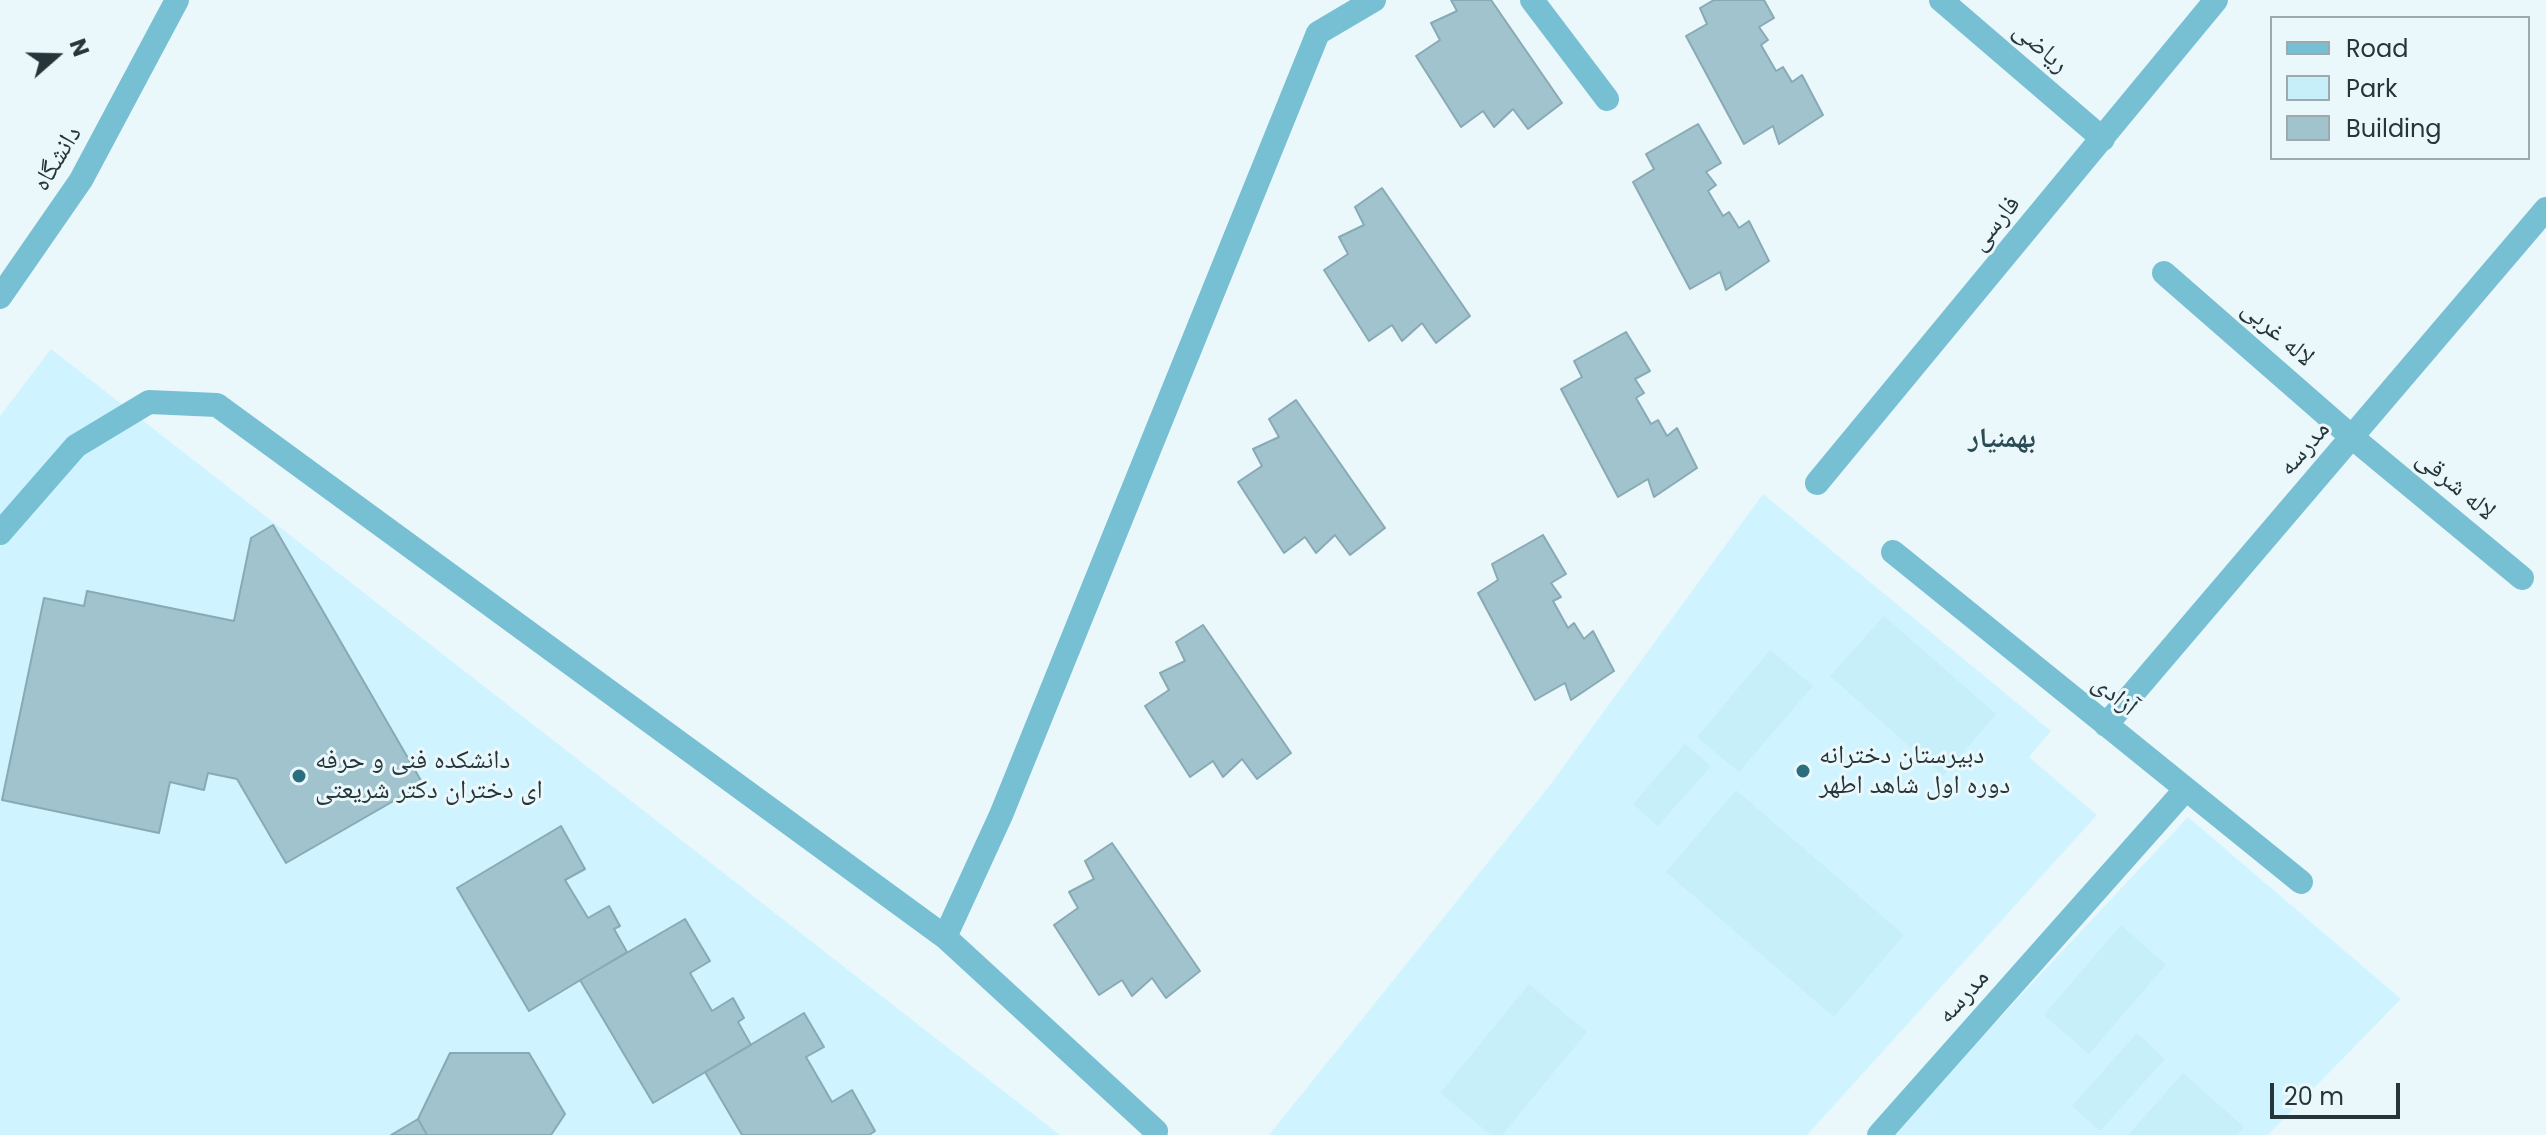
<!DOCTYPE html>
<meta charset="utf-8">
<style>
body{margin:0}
#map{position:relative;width:2546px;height:1135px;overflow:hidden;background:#eaf8fc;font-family:Poppins,sans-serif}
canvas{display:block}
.legend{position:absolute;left:2270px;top:16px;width:260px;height:144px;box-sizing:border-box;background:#eaf8fc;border:2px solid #9caaae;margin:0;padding:10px 14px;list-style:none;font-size:24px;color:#263539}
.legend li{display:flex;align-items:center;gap:16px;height:40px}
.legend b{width:40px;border:2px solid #9caaae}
.north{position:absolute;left:16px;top:16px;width:80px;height:80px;-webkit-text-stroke:6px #eaf8fc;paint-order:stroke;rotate:70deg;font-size:22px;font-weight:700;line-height:32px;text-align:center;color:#263539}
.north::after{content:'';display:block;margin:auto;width:28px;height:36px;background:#263539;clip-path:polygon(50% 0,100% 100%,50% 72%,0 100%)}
.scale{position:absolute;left:2270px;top:1083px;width:130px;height:36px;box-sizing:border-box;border:4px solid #263539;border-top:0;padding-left:10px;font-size:24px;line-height:28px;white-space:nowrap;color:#263539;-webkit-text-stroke:6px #eaf8fc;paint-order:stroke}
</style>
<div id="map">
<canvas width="2546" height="1135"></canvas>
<ul class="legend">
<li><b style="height:10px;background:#77bfd3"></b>Road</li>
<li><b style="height:22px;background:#c7effa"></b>Park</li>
<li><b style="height:22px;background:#a0c3cd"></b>Building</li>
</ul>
<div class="north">N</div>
<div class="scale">20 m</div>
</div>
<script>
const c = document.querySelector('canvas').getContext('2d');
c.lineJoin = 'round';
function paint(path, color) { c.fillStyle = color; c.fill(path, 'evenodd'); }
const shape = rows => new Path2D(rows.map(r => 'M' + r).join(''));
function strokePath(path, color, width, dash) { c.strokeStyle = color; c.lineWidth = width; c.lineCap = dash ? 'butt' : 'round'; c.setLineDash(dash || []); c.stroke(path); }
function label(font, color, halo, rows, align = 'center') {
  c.font = font + ' Poppins,"Noto Naskh Arabic",sans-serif'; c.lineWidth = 6; c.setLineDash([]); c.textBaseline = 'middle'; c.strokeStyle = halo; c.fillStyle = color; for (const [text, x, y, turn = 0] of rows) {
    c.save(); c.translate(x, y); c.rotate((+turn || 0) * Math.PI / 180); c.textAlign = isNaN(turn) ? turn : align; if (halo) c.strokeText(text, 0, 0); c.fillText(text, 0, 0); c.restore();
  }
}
paint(shape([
 [51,349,1060,1135,0,1135,0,416],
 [1763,494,2051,731,2029,757,2097,815,1807,1135,1269,1135,1550,785],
 [2188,817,2401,999,2268,1135,1890,1135]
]), '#d0f4ff');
paint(shape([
 [1884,616,1996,714,1943,776,1830,676],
 [1770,650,1813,686,1739,772,1697,737],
 [1685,744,1711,766,1658,826,1633,804],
 [1736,790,1904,935,1834,1017,1666,872],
 [2121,925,2166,965,2089,1054,2044,1015],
 [1529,984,1587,1032,1502,1135,1491,1135,1440,1093],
 [2137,1033,2165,1059,2100,1131,2072,1106],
 [2183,1073,2244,1127,2237,1135,2128,1135]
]), '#c7effa');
const building = shape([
 [1451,0,1491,0,1562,103,1528,129,1513,109,1494,127,1483,111,1461,127,1416,56,1440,40,1431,23,1457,11,1451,0],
 [1714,0,1764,0,1774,18,1759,27,1768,40,1761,45,1776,71,1783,67,1792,82,1802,75,1823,115,1779,144,1773,126,1744,144,1686,36,1707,24,1700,8,1714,0],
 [1698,124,1721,163,1706,172,1716,185,1708,191,1723,216,1729,212,1739,228,1749,221,1769,261,1726,290,1720,272,1690,289,1633,182,1654,169,1646,154,1698,124],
 [1382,188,1470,316,1436,343,1422,323,1402,341,1392,325,1369,341,1324,270,1348,254,1339,237,1364,225,1355,207,1382,188],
 [1626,332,1650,371,1635,379,1644,393,1636,398,1651,424,1658,420,1667,436,1677,428,1697,468,1654,497,1648,479,1618,497,1561,389,1582,377,1574,361,1626,332],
 [1296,400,1385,528,1350,555,1335,535,1316,553,1305,537,1284,553,1238,482,1262,466,1253,449,1279,437,1269,419,1296,400],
 [273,525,423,784,286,863,237,779,208,773,204,790,170,782,159,833,2,800,44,598,84,606,87,591,234,621,251,538,273,525],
 [1543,535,1566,574,1551,583,1561,597,1553,601,1568,628,1574,623,1584,639,1593,631,1614,671,1571,700,1565,683,1535,700,1478,593,1498,580,1492,564,1543,535],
 [1203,625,1291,753,1257,779,1242,759,1223,777,1213,761,1190,777,1145,706,1169,690,1160,673,1185,661,1176,642,1203,625],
 [561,826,585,869,565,880,588,918,609,906,620,926,614,929,627,952,529,1011,457,888,561,826],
 [1112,843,1200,971,1166,998,1152,978,1132,996,1122,980,1099,995,1054,925,1078,908,1069,892,1094,879,1085,861,1112,843],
 [685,919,710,961,690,973,712,1011,733,998,744,1018,738,1022,751,1045,653,1103,580,980,685,919],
 [804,1013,824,1047,806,1057,832,1102,852,1090,875,1131,869,1135,742,1135,705,1072,804,1013],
 [450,1053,529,1053,565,1114,551,1135,427,1135,418,1119,450,1053],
 [418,1119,427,1135,391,1135,418,1119]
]);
paint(building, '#a0c3cd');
strokePath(building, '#88aab4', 2);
strokePath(shape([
 [1532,0,1607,99],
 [1941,0,2103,139],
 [2164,273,2353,438,2522,578],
 [0,297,81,180,177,0],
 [1817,483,2216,0],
 [0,533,76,446,149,402,217,405,945,937,1156,1131,1155,1135],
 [1893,552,2301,882],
 [2106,725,2546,209],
 [945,937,1001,815,1318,33,1374,0],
 [1879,1135,2186,789]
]), '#77bfd3', 24);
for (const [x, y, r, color] of [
 [1803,771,8,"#2b6e7f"],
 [299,776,8,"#2b6e7f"]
]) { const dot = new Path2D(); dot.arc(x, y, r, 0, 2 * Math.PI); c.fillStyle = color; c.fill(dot); strokePath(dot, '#eaf8fc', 3); }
label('26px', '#263539', '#eaf8fc', [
 ["ریاضی",2040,48,41],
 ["دانشگاه",58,159,-59],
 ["فارسی",1996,224,-50],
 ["لاله غربی",2277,334,41],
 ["مدرسه",2305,449,-49],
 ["لاله شرقی",2455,486,40],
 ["آزادی",2114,696,39],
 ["مدرسه",1964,997,-48]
]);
label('26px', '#263539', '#eaf8fc', [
 ["دبیرستان دخترانه",1819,756],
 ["دوره اول شاهد اطهر",1819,786],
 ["دانشکده فنی و حرفه",315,761],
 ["ای دختران دکتر شریعتی",315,791]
], 'left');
label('bold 28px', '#2c4c55', '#eaf8fc', [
 ["بهمنیار",2002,440]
]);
</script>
